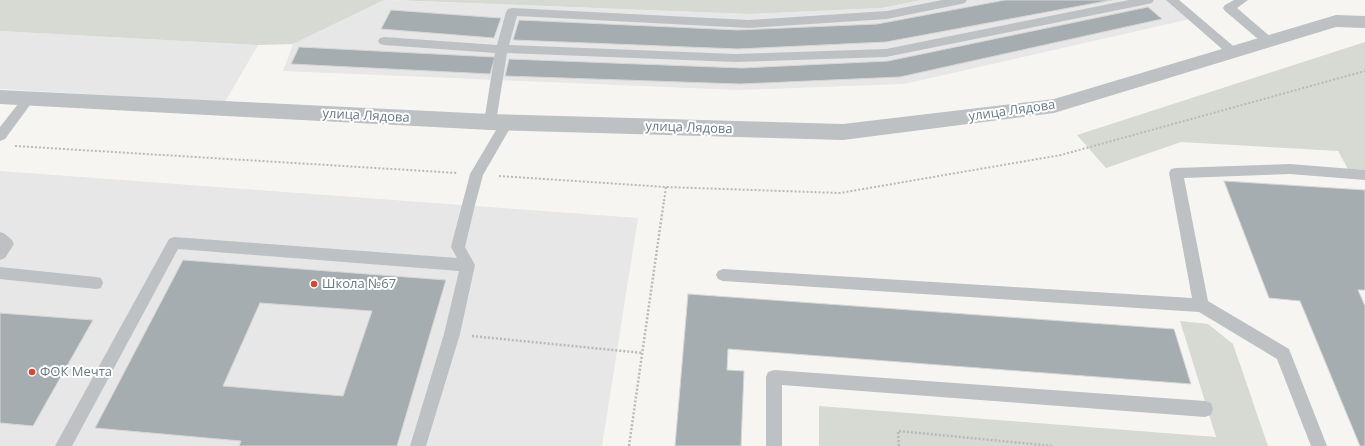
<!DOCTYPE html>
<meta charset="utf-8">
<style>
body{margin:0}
canvas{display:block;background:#f6f5f2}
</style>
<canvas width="1365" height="446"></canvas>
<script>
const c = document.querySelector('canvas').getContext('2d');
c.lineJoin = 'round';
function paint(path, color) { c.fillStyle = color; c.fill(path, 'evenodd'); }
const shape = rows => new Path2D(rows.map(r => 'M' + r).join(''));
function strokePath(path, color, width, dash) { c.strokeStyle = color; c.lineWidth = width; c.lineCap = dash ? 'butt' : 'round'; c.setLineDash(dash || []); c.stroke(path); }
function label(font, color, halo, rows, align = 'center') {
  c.font = font + ' "Open Sans",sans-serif'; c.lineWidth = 4; c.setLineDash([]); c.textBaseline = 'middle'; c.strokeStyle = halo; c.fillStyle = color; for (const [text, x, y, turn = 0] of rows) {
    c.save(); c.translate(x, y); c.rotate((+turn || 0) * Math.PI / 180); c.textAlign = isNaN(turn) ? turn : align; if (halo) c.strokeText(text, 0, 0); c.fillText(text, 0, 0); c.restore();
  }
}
paint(shape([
 [384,0,749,14,882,8,921,0,1179,0,1199,17,904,84,738,90,283,71,293,44],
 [0,31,258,45,225,102,0,89],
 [0,171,638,218,602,446,0,446]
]), '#e6e7e6');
paint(shape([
 [0,0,384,0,293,44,258,45,0,31],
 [392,0,921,0,882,8,749,14],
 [1365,42,1365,170,1348,169,1338,151,1181,142,1106,168,1077,135],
 [1180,321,1208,324,1233,344,1268,446,819,446,819,406,1216,437]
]), '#d6dad2');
const building = shape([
 [1005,0,1112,0,886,42,738,49,513,40,519,20,738,30,877,24,1005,0],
 [1148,7,1162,19,900,77,740,84,505,76,509,59,742,68,888,61,1148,7],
 [391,10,501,18,494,38,381,29,391,10],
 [299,47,495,57,490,74,291,64,299,47],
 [1224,181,1365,190,1365,290,1358,290,1365,306,1365,446,1360,446,1300,301,1269,298,1224,181],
 [183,260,446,280,397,446,239,446,241,441,95,428,183,260],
 [260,303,372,311,343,396,223,386,260,303],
 [688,294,1174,329,1191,384,728,349,727,370,744,371,741,446,675,446,688,294],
 [0,313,93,320,33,426,0,423,0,313]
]);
paint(building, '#a5adb1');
strokePath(building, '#d7d7d5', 1);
strokePath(shape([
 [15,146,458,173],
 [499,176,666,187,840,193,1061,155,1365,71],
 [664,201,666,187]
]), '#b7babc', 2, [2, 2]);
strokePath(shape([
 [472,336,643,353],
 [629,446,664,200],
 [899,446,898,431,1053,446]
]), '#b7babc', 2.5, [2, 2]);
paint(shape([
 [942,0,967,0,965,3,961,4,887,19,749,28,517,16,509,45,736,54,886,49,1129,0,1154,0,1152,3,1148,4,886,57,736,62,507,53,496,122,495,125,490,127,485,125,484,122,495,53,384,45,380,44,378,41,380,38,384,37,497,45,506,12,508,9,512,8,749,20,887,11,942,0],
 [1166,0,1179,0,1238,50,1240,53,1238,56,1234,57,1230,56,1166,0],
 [1234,0,1248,0,1237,8,1273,39,1275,42,1273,45,1265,45,1225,11,1223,8,1225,5,1234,0],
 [29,93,33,95,35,98,33,101,5,139,0,141,0,127,25,95,29,93],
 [507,118,512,120,513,123,483,175,475,205,465,247,475,265,460,334,426,446,410,446,444,334,459,271,178,249,72,446,55,446,169,239,174,237,457,258,451,247,470,174,502,120,507,118],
 [1290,164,1365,170,1365,180,1290,174,1184,178,1208,301,1289,349,1327,446,1311,446,1277,359,1199,312,723,281,718,279,716,275,718,271,723,269,1192,298,1169,173,1171,169,1176,168,1290,164],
 [0,232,5,234,12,240,14,244,5,258,0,260,0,232],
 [0,267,96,277,101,278,103,283,101,288,96,289,0,279,0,267],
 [774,370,1205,401,1211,403,1213,409,1211,415,1205,417,782,385,782,446,766,446,766,377,768,372,774,370]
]), '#bdc1c4');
paint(shape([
 [1336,15,1365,16,1365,28,1336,27,1054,113,843,140,490,130,0,104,0,90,490,114,843,124,1054,99,1336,15]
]), '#bdc1c4');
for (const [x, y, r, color] of [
 [314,284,4,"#d64732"],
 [32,372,4,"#d64732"]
]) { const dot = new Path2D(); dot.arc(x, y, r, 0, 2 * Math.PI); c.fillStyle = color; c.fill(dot); strokePath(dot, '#fff', 1.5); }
label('13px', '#677881', '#fff', [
 ["улица Лядова",1012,111,-8],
 ["улица Лядова",366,116,3],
 ["улица Лядова",689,128,2]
]);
label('13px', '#677881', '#fff', [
 ["Школа №67",322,284],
 ["ФОК Мечта",40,372]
], 'left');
</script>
